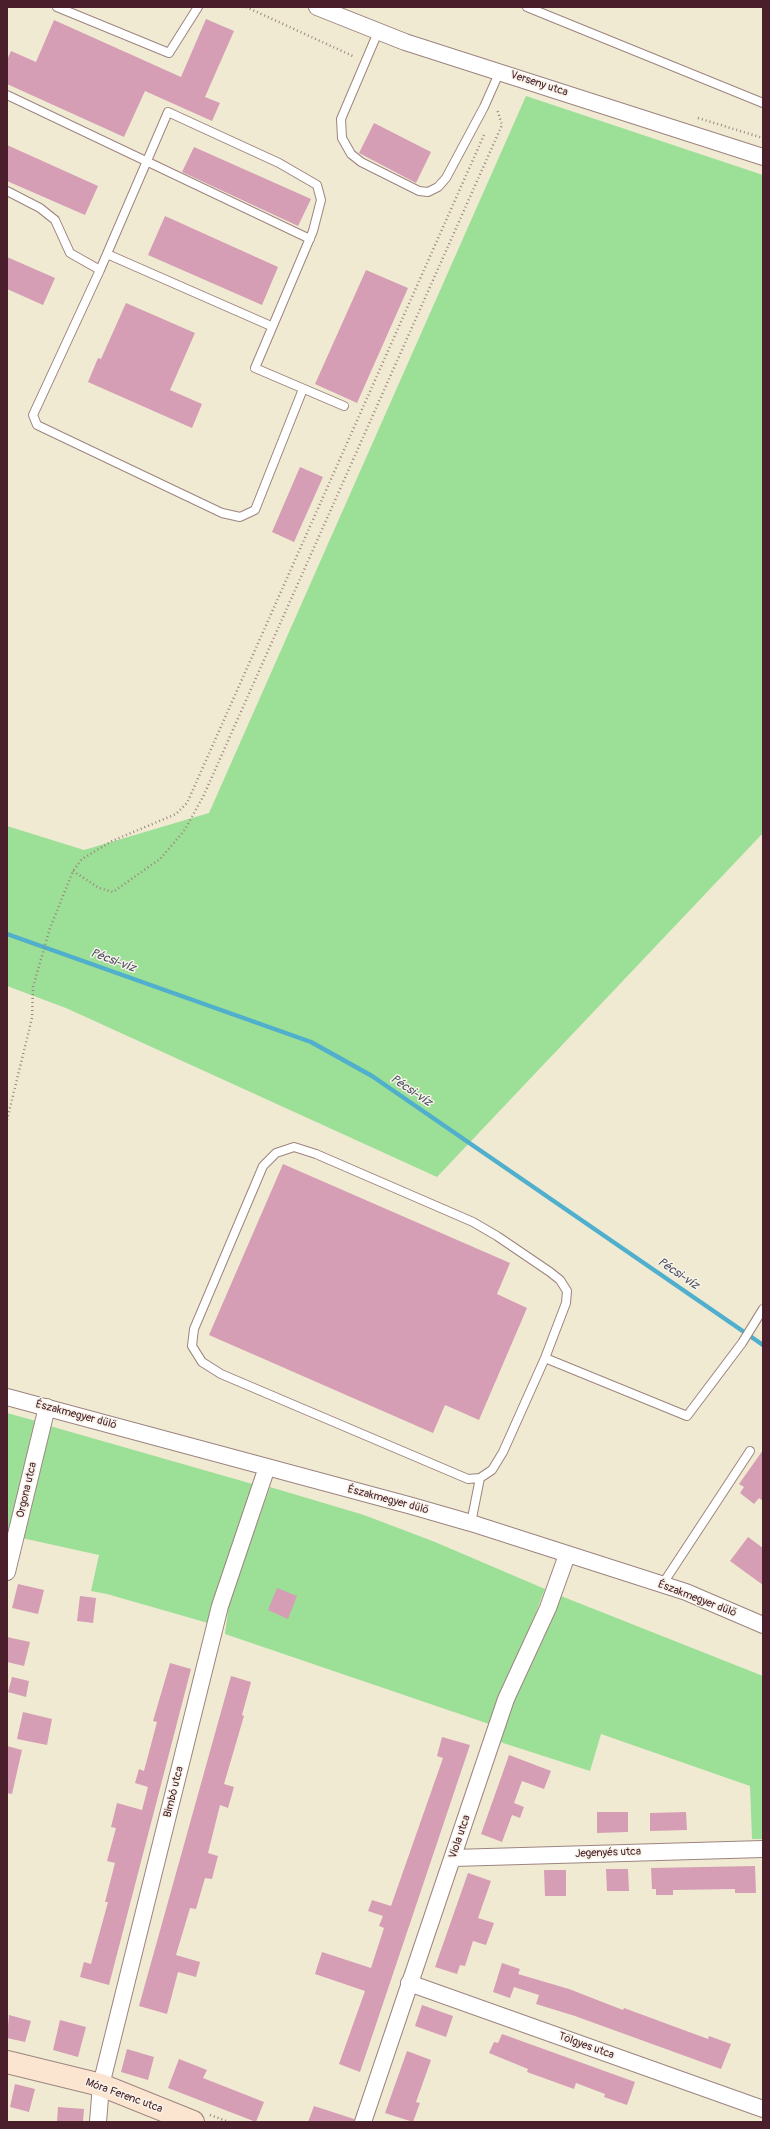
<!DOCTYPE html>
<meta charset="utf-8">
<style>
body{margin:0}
#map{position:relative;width:770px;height:2129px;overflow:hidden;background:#f0ead3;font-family:Pangolin,sans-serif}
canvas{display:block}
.frame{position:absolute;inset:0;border:8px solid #4a1f2b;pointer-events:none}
</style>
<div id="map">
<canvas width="770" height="2129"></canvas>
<div class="frame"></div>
</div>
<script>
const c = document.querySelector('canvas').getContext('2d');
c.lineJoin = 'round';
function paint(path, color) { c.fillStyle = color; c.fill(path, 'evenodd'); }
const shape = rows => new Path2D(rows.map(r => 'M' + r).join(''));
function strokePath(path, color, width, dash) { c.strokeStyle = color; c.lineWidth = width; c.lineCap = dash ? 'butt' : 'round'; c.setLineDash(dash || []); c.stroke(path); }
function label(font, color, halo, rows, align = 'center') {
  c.font = font + ' Pangolin,sans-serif'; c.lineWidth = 3; c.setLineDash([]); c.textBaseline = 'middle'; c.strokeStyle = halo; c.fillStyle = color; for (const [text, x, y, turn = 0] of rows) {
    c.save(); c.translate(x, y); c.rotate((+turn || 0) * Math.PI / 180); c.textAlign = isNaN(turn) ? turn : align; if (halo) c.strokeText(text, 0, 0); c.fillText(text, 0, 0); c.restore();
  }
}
paint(shape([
 [526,96,763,175,763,833,437,1177,66,1008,7,986,7,826,84,850,209,813],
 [7,1413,36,1421,7,1535],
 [50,1426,256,1485,215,1625,107,1594,91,1591,99,1555,22,1538],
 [270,1487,364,1515,435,1542,545,1589,492,1725,225,1634,229,1603],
 [561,1596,763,1676,763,1839,752,1839,750,1786,601,1734,590,1771,497,1741,511,1705]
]), '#9cdf96');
strokePath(shape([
 [7,934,311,1042,372,1076,763,1345]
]), '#4fafcd', 4.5);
paint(shape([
 [206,19,234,31,205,97,220,103,212,121,145,91,124,137,7,84,7,60,11,51,36,62,54,20,181,77],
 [374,123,431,152,416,183,359,153],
 [7,145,98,186,85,215,7,181],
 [194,147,311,199,298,226,182,172],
 [165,216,278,267,262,305,148,255],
 [7,257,55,278,43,305,7,289],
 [366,270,408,288,357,403,315,384],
 [126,303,195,333,170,390,202,404,192,428,88,382,98,358,101,359],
 [300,467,323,477,294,542,272,532],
 [283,1164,510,1263,497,1294,527,1308,479,1420,445,1405,433,1433,209,1335],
 [763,1450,763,1501,759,1498,754,1504,740,1493,744,1487,739,1484],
 [748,1537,763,1548,763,1585,730,1561],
 [18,1584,44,1590,38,1614,12,1608],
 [277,1588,297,1596,288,1619,268,1610],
 [80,1596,96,1598,93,1623,77,1621],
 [7,1637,30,1642,24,1666,7,1662],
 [170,1663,191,1669,109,1985,80,1977,84,1962,91,1964,108,1902,105,1902,115,1863,107,1861,116,1828,111,1827,117,1803,142,1810,148,1787,135,1783,139,1769,144,1771,157,1722,153,1721],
 [231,1676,251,1682,242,1715,244,1716,224,1784,234,1787,228,1808,220,1805,208,1853,218,1856,212,1879,205,1878,196,1909,190,1908,176,1955,200,1962,196,1977,178,1972,167,2014,139,2006],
 [12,1677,29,1681,26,1697,8,1692],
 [23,1712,52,1719,47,1745,17,1739],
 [442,1737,470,1745,360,2072,339,2064,365,1991,315,1974,322,1952,371,1968,384,1928,379,1926,383,1916,368,1911,372,1900,391,1906,443,1758,437,1756],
 [7,1746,22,1750,12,1794,7,1793],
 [509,1755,551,1771,544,1789,522,1781,514,1803,524,1807,520,1818,512,1815,502,1842,481,1834],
 [597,1812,628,1812,628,1832,597,1833],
 [686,1812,687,1830,650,1831,650,1813],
 [755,1866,756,1893,735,1893,735,1889,673,1890,673,1895,656,1895,656,1889,652,1889,651,1868],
 [606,1869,628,1869,629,1891,607,1891],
 [544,1870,566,1870,566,1896,545,1896],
 [468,1873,491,1881,478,1918,494,1923,486,1945,473,1941,465,1966,460,1965,457,1974,435,1967],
 [502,1963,520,1969,518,1974,569,1989,623,2010,624,2008,708,2039,709,2036,731,2044,721,2069,575,2016,536,2004,539,1995,514,1987,510,1998,493,1992],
 [422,2005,453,2016,446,2037,415,2026],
 [9,2015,31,2021,25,2042,7,2038],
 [60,2020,86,2027,78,2057,53,2050],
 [502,2034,635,2082,627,2105,604,2097,605,2094,576,2083,574,2089,527,2072,528,2069,489,2053,494,2042,498,2043],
 [127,2049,154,2057,148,2080,121,2072],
 [407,2051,431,2060,416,2102,420,2103,413,2122,385,2113],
 [179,2059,207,2070,203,2078,264,2102,256,2122,168,2088],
 [15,2084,35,2089,29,2112,10,2107],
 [314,2106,354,2119,354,2122,308,2122],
 [58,2107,84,2109,83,2122,57,2122]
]), '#d59eb4');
const lane = shape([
 [57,7,169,53,198,7],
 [527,7,763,103],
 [378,32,341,119,342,138,351,154,361,162,419,191,428,192,438,187,446,178,484,107,500,71],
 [7,95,310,239],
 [7,191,40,208,55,220,70,253,100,270,168,112,279,163,317,185,321,200,313,231,255,368,344,406],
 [107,254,271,326],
 [100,270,33,415,37,425,222,513,240,517,255,510,303,389],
 [545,1358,503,1452,492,1470,480,1478,468,1479,221,1374,202,1362,192,1346,194,1329,263,1166,276,1153,294,1147,316,1154,473,1222,497,1236,550,1272,560,1280,567,1291,566,1303,545,1358,687,1416,742,1343,763,1309],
 [471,1523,480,1478],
 [662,1585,750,1451]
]);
const street = shape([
 [317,7,405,42,763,157],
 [7,1397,412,1506,471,1523,686,1592,763,1625],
 [7,1572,47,1407],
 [453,1858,763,1849],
 [409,1983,763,2109],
 [98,2122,101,2085,220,1606,267,1467],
 [363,2122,506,1699,548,1608,567,1555]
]);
const secondary = shape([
 [7,2062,101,2085,193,2122]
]);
strokePath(lane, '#9d847f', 10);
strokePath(street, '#9d847f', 18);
strokePath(secondary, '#9d847f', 24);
strokePath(shape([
 [246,7,355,57],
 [698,118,763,138],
 [73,871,99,888,113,892,160,859,184,831,203,797,502,125,497,109],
 [7,1120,32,1018,33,987,50,928,73,871,82,859,112,841,176,814,187,803,484,135],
 [210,2115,229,2122]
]), '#9d847f', 2.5, [1, 3]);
strokePath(lane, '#fff', 8);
strokePath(street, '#fff', 16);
strokePath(secondary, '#fce5d0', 22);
label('11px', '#4a1f2b', '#f7f3e8', [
 ["Verseny utca",539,84,18],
 ["Északmegyer dűlő",76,1415,15],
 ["Orgona utca",27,1490,-77],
 ["Északmegyer dűlő",388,1500,15],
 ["Északmegyer dűlő",697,1599,21],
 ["Bimbó utca",174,1792,-76],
 ["Viola utca",460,1837,-71],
 ["Jegenyés utca",608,1853,-2],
 ["Tölgyes utca",586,2046,20],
 ["Móra Ferenc utca",124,2096,20]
]);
label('italic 12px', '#4c5164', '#f7f3e8', [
 ["Pécsi-víz",113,961,20],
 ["Pécsi-víz",411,1091,34],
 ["Pécsi-víz",678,1274,34]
]);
</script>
